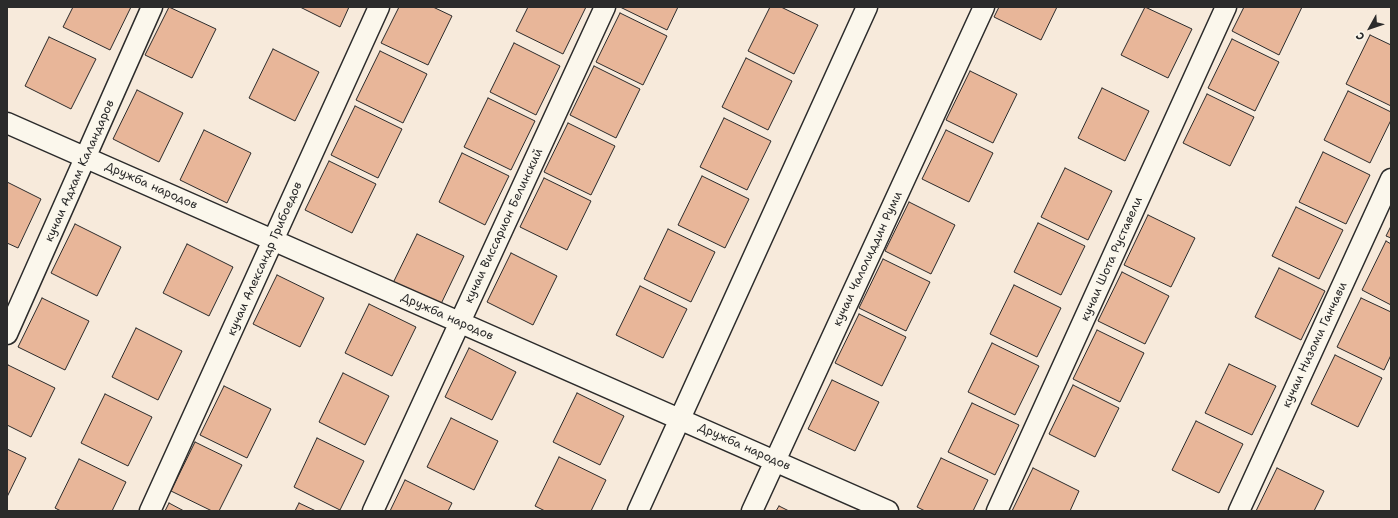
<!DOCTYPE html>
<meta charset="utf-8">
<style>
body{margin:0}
#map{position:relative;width:1398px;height:518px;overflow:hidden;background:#f7eadb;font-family:"Shantell Sans",sans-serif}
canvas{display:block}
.frame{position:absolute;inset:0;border:8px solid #2b2b2b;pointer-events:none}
.north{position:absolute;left:1350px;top:8px;width:40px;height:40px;-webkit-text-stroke:3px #fbf7ec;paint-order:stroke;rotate:230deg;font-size:11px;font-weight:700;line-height:16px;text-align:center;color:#2b2b2b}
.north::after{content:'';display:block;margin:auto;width:14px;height:18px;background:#2b2b2b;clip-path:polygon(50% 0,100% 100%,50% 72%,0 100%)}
</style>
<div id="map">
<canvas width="1398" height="518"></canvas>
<div class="frame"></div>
<div class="north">С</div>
</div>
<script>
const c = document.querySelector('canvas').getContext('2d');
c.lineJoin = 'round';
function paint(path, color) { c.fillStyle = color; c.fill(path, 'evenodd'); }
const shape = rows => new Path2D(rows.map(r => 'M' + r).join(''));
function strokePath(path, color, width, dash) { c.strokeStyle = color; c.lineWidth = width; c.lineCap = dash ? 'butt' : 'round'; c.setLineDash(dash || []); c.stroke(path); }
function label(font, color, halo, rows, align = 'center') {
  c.font = font + ' "Shantell Sans",sans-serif'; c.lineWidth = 3.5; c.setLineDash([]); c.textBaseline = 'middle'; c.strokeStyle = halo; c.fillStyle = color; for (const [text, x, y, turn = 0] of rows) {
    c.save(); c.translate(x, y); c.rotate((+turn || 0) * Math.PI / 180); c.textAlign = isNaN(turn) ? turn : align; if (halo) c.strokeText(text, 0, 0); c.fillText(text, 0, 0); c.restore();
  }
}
const building = shape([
 [73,7,131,7,110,50,63,27,73,7],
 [169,7,216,29,192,78,145,55,169,7],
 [300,7,349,7,340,27,300,7],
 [399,7,433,7,452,16,428,65,381,43,399,7],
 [528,7,586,7,563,54,516,31,528,7],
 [620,7,678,7,667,30,620,7],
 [770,7,781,7,818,25,794,74,748,51,770,7],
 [999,7,1057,7,1041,40,994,17,999,7],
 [1145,7,1192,29,1168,78,1121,55,1145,7],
 [1244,7,1302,7,1279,55,1232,31,1244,7],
 [620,13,667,36,643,85,596,62,620,13],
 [1370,35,1391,45,1391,106,1346,84,1370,35],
 [49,37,96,59,71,109,25,86,49,37],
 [1232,39,1279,62,1255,111,1208,88,1232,39],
 [514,43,560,66,536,115,490,92,514,43],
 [273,49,319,72,295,121,249,98,273,49],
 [380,51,427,74,403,123,356,100,380,51],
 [746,58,792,81,768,130,722,107,746,58],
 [594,66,640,89,616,138,570,115,594,66],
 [970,71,1017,94,993,143,946,120,970,71],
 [1102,88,1149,111,1125,161,1078,138,1102,88],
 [137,90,183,113,159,162,113,139,137,90],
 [1348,91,1391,112,1391,120,1370,163,1324,140,1348,91],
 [1207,94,1254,117,1230,166,1183,143,1207,94],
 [488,98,535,121,511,170,464,147,488,98],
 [355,106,402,129,378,178,331,155,355,106],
 [724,118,771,141,747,190,700,167,724,118],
 [568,123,615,146,591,195,544,172,568,123],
 [204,130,251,153,227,203,180,180,204,130],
 [946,130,993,153,969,202,922,179,946,130],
 [1323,152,1370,175,1346,224,1299,202,1323,152],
 [462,153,509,176,485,225,439,202,462,153],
 [329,161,376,184,352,233,305,210,329,161],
 [1065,168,1112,191,1088,240,1041,217,1065,168],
 [702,176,749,199,725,248,678,225,702,176],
 [544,178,591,201,567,250,520,227,544,178],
 [7,182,41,199,18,248,7,243,7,182],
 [909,202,955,225,931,274,885,251,909,202],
 [1296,207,1343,230,1319,279,1272,256,1296,207],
 [1148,215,1195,238,1171,287,1124,265,1148,215],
 [1038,223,1085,246,1061,295,1014,272,1038,223],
 [75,224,121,247,97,296,51,273,75,224],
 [1391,226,1391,238,1386,236,1391,226],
 [668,229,715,252,691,302,644,279,668,229],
 [417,234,464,256,440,306,393,283,417,234],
 [1386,241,1391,244,1391,305,1362,290,1386,241],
 [187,244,233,267,209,316,163,293,187,244],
 [511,253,557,276,533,325,487,302,511,253],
 [883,259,930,282,906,331,859,308,883,259],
 [1279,268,1325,291,1301,340,1255,317,1279,268],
 [1122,272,1169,296,1145,344,1098,321,1122,272],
 [277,275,324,298,300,347,253,324,277,275],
 [1014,285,1061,308,1037,357,990,334,1014,285],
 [640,286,687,309,663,358,616,335,640,286],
 [42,298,89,321,65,370,18,347,42,298],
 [1361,298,1391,312,1391,355,1384,370,1337,347,1361,298],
 [369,304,416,327,392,376,345,353,369,304],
 [859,314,906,337,882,386,835,363,859,314],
 [136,328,182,351,158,400,112,377,136,328],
 [1097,330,1144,353,1120,402,1073,379,1097,330],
 [992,343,1039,366,1015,415,968,392,992,343],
 [469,348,516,372,492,420,445,397,469,348],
 [1335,355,1382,378,1358,427,1311,404,1335,355],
 [1229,364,1276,386,1252,435,1205,413,1229,364],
 [8,365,55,388,31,437,7,425,7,368,8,365],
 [343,373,389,396,365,445,319,422,343,373],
 [832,380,879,402,855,451,808,429,832,380],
 [1073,385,1119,408,1095,457,1049,434,1073,385],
 [224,386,271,409,247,458,200,435,224,386],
 [577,393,624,416,600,465,553,442,577,393],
 [105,394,152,417,128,466,81,443,105,394],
 [972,403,1019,425,995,475,948,452,972,403],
 [451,418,498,441,474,490,427,467,451,418],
 [1196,421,1243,444,1219,493,1172,470,1196,421],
 [317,438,364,461,340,510,294,487,317,438],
 [195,442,242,465,219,511,212,511,171,491,195,442],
 [7,449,26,458,7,497,7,449],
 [559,457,606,480,591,511,545,511,535,506,559,457],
 [941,458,988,480,973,511,925,511,917,507,941,458],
 [79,459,126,482,112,511,61,511,55,508,79,459],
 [1033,468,1079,491,1070,511,1012,511,1033,468],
 [1277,468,1324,491,1314,511,1256,511,1277,468],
 [405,480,452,503,448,511,390,511,405,480],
 [169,503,184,511,165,511,169,503],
 [299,503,316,511,295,511,299,503],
 [779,506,789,511,776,511,779,506]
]);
paint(building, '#e8b699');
strokePath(building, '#2b2b2b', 1);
const minor = shape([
 [7,123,888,511],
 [7,334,152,7],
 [150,511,379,7],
 [373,511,605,7],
 [638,511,867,7],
 [752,511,984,7],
 [997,511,1226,7],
 [1239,511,1391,179]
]);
strokePath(minor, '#2b2b2b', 23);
strokePath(minor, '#fbf7ec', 20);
label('12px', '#2b2b2b', '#fbf7ec', [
 ["кучаи Адхам Каландаров",80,171,-66],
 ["Дружба народов",151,186,24],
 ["кучаи Виссарион Белинский",504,226,-65],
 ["кучаи Александр Грибоедов",265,259,-66],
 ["кучаи Чалолиддин Руми",868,259,-65],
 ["кучаи Шота Руставели",1112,259,-66],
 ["Дружба народов",447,317,24],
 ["кучаи Низоми Ганчави",1315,345,-65],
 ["Дружба народов",744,447,24]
]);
</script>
